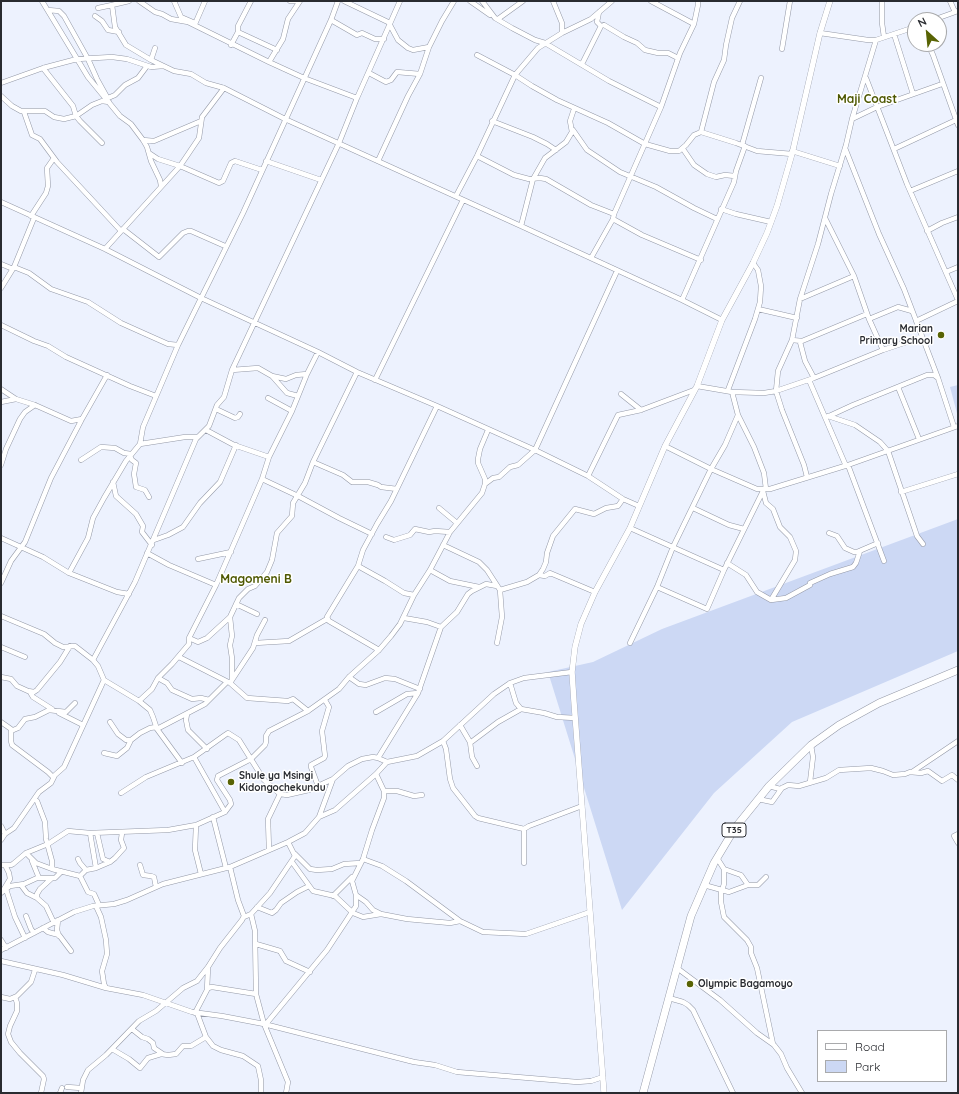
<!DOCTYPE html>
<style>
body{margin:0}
#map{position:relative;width:959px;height:1094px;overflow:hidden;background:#edf2fe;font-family:Quicksand,sans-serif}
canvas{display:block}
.frame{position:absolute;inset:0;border:2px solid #292b30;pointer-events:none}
.legend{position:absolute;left:817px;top:1030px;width:130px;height:52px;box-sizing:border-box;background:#fff;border:1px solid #a9aaac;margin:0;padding:5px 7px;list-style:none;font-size:12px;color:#292b30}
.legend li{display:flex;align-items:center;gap:8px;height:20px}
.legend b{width:20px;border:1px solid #a9aaac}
.north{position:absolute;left:907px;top:12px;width:40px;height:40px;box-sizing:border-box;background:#fff;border:1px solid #a9aaac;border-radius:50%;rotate:333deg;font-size:11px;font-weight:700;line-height:16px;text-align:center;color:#292b30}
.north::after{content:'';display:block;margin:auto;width:14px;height:18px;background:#586304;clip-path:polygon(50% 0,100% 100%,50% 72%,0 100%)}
</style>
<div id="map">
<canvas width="959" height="1094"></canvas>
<div class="frame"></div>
<ul class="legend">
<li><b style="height:5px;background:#fff"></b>Road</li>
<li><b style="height:11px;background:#ccd8f4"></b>Park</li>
</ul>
<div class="north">N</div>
</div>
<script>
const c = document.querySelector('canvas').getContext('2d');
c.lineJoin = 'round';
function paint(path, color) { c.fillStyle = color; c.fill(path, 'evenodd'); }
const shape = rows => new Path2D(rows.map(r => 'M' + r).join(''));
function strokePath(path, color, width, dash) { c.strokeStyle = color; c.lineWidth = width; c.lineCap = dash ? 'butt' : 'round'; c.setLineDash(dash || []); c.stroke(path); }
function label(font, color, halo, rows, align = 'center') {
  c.font = font + ' Quicksand,sans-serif'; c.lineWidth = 3; c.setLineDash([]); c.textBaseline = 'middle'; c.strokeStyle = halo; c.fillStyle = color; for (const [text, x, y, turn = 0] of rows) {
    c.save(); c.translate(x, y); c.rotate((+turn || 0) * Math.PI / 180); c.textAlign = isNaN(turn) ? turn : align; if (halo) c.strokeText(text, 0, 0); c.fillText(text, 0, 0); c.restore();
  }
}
paint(shape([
 [958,385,958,417,950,387],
 [958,519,958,651,792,722,714,793,622,910,548,672,593,662,662,629]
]), '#ccd8f4');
const minor = shape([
 [42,1,88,77,120,116,131,124,143,140,147,147,151,161,160,180,161,186],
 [129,1,112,5,115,27,126,45,151,60,174,71,191,74,206,83,224,88,285,119,521,226,682,300,722,320],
 [139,1,155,12,162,14,171,19,188,22,269,62,304,78,357,98],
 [174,1,181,17,195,23],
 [290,1,296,1],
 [344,1,390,23],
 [470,1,490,15],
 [482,1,495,18,512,28,535,40,545,43,609,81,661,107],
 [553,1,562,23,562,33],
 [651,1,694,24],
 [882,1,882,23,884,37],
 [950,1,955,12],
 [98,8,112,5],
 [48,10,59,11,64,16,88,59,97,79,107,97],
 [95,16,102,21,108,30,119,32],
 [498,19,523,1],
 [331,20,357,35,362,33,375,39,384,39],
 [933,20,958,11],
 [195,24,205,1],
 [390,25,398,40,408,48,413,50,429,47],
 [604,25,624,37,637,43,645,50,658,53,668,53,678,58],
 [238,32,277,50],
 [820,33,868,40,876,40,915,27],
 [894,34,913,94],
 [928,44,933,55,958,125],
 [231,45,238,32,238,26,251,1],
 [782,49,790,1],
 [477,55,515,75,532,86,557,100,608,123,645,144,670,151,679,151,686,145,694,135,701,132,736,143,757,151,792,154],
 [151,60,155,48],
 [269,62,283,39,288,19,300,1],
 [582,64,601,26,597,22,599,12],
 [43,68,73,106,76,116,80,121,102,143],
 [369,73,386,82,391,80,397,72,420,74],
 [866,78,907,184,958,300],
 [1,83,43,68,77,59,112,57,127,59,151,67,163,66],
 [1,96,12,106,21,111,45,111,54,117,64,119,76,116,92,105,102,101,109,102],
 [108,98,115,95,125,85,138,78,147,66],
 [24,112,32,135,40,139,57,162,121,231],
 [852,119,877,107,942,84],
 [492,121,533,137,547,144,556,150],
 [573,130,587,150,620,172,656,187,694,208,717,219],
 [701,132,714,82,724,60,726,45,732,18,740,1],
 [143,140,154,141,201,121],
 [742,145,761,78],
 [845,148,879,234,904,289,938,378,954,427],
 [683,149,694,165,707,174,716,177,725,175,735,176],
 [894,149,956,120],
 [792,151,840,166],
 [149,153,158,159,180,166,219,183,223,181,231,163,235,161,262,170],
 [477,156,514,175,529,179,540,178,546,179,591,205,614,214],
 [266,161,321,180],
 [378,161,408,96,420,74,429,47,442,21,454,1],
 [910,191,958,171],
 [456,196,477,156,515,75,538,48,562,33,591,19,612,1],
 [1,202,105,249,201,298,318,352,357,372,437,406,535,450,588,476,623,499,639,506],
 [721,209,736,214,771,222],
 [31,216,46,193,48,186,47,168,54,158],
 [825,218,854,276,869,319,883,350],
 [613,219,642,235,701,260],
 [521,226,533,179,545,158,566,142,572,132,570,121,574,109],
 [123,229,159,257,183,233,188,231,191,231,225,246],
 [927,231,942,223,958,217],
 [105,249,180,166,199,138,202,117,224,88],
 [591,258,613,219,614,214,661,107,680,53,694,24,698,5,698,1],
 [1,264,13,269],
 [14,267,29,273,51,289,88,302,121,323,150,336,168,344,178,345],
 [946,272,958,267],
 [1,288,14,267,34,218],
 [800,299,854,276],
 [682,300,734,182,736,171,745,146],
 [758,309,797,318],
 [869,319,898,307,912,311],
 [916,321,958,301],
 [1,325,34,341,48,346,66,357,130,386,156,396],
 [792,340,802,341,867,314],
 [800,342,805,361,814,378],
 [232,370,258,368,272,376,286,379,296,375,307,374],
 [272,376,287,393,298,396],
 [375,380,463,200],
 [809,380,846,466],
 [697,386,732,392,764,393,776,391,778,371,792,340,800,299,818,244,831,194,846,145,852,119,876,40],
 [898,387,919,439],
 [1,389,16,399,35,405,71,421,82,419],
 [728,390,755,319,760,302,761,286,758,270,753,263],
 [732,392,738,415,754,447,764,473,766,489],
 [621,394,641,410],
 [268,398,292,411],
 [1,402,16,399],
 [216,409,235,418,238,417,240,414],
 [828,416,855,425,880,442,888,451,915,530,917,536,923,544],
 [827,417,853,405,927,375,934,375,938,378],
 [206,430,234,445,269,457],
 [140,444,185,437,197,437],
 [665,446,711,469,757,489,770,489,848,465,958,426],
 [130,456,132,460,136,463,134,474,136,487,145,490,149,497],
 [81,460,101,447,115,448,124,453,131,454],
 [313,462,343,475,352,482,368,482,378,485,381,487,397,489],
 [1,465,6,449,20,419,25,412,35,405],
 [848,465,884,561],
 [588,476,618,415,641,410,694,390],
 [807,477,804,465,782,410,776,391,814,378,883,350,922,337],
 [262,479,298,496,339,518,372,534],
 [113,482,116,496,136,514,143,526,142,532,152,545],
 [485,484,493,478,499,477,510,467,518,465,535,450,617,271],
 [763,491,766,503,773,509,780,527,790,537,796,551,795,560,771,600],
 [901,492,958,474],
 [439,508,457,523],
 [693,508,729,525,744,529],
 [630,528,724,570],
 [829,533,837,536,845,548,854,552,857,552,878,543],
 [386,537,394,540,410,535,415,529,429,532,435,531,450,532],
 [1,538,43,557,69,573,117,592,129,594],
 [154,540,168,535,183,527,200,503,220,482,236,445],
 [443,545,479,562,487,570,500,590,502,617,497,643],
 [147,553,169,565,216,585],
 [198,559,231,552],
 [727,563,746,575,757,592,771,600,786,598,810,585],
 [358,566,385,581,404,593,414,595],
 [430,570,450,581,479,587],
 [69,573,88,538,93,518,104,498,126,461,140,444,143,427,178,345,243,213,331,20,338,1],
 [539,575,545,576,550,573,595,592],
 [1,583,11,561,25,542,51,478,82,419,107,375],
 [810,583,830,574,853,567,856,563,860,551],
 [657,587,707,609,724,570,764,489],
 [500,590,527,582,539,575,543,569,546,562,547,553,553,536,575,509,594,514,606,508,618,506,623,499],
 [236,604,257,614],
 [1,616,44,634,55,643,63,647,75,646,93,660,98,666,104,680,139,701,150,710,153,717,157,729,182,763],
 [230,617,232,636,230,645,232,658,232,679],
 [404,618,427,622,441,627],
 [189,638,198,642,207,638,230,617,239,598,248,589,255,586,267,572,272,560,277,533,292,516,293,503,305,483,313,462,357,372],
 [255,643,289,641,327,619],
 [630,643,657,587,673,547,711,469,725,445,738,415],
 [1,647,25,657],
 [379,650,329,621,327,617,358,566,363,550,377,524,391,501,437,406],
 [179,657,230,683,247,698,288,701,293,699,308,711],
 [93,660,135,582,196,439,209,426,217,405,224,397,232,370,339,143,357,98,400,1],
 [1,677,11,679,17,686,28,691,34,692,37,690,60,662,70,646],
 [349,677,359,684,366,685,385,678,395,679,420,689],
 [158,678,167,683,172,690,192,699,201,698,209,700],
 [230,683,253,648,257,635,265,620],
 [510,683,516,703,521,709,544,713,557,717,575,718],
 [30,692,33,697,52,709],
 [139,701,152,689,158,678,172,664,189,644,189,638,216,585,246,516,262,479,269,457,292,411,307,374,318,352],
 [376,712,407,694,418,693],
 [59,713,83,725],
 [187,714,186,720,188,730,207,749],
 [1,722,11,729,11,741,12,745,48,772,53,777],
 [110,722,118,734,126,740,131,740],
 [460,725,470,742,472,757,477,766],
 [157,729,205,704,227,682],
 [11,731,18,728,25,719,35,717,49,710,66,712,75,703],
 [443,741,446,749,450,779,453,788,475,816,478,818,524,829],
 [470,743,498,722,521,709],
 [104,753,117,756,127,748,131,740,140,733,150,728,156,727],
 [194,757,225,812],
 [378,758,418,693,441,627,457,612,468,594,472,591,486,584,497,586],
 [912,772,958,741],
 [810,782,813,757,811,745],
 [318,786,311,767,311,765,324,758,325,756,322,731,329,707,325,700],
 [769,786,780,789,788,785,799,786,826,778,839,770,871,768,883,771,893,775,905,774,910,772,921,773,928,771,942,781,952,775,958,780],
 [384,791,397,791,414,796,422,795],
 [121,793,146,777,194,757,225,735,228,733,239,740,264,780,280,794,287,795,309,790,333,779],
 [758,799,772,802,782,788],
 [37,801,45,822,46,839,52,861,52,869,80,876,88,892,94,894,99,905],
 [213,817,226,868],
 [319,817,335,810,376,774,387,762],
 [196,825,195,850,201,874],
 [1,826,5,834,1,840],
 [90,833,96,868],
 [97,833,103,859,110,862],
 [5,834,14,828,39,792,51,783,55,775,64,767,104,680],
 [958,834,954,836,958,843],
 [269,850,268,819,280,794],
 [26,853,36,863,52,869],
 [295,854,310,869,317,870,332,869,344,864,361,863],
 [717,858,724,869,741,875,748,885],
 [78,859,80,863,86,870],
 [363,859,382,866,406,881,460,921,483,932,526,934,590,912],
 [32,861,39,878],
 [292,862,313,891,335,896,353,913,363,917,381,914],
 [524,863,524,829,529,826,582,806],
 [1,865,11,865,13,864,26,853,48,844,68,831,90,833,168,830,196,825,225,812,231,804,230,800,217,780,218,776,251,759,265,745,266,742,266,736,269,731,308,711,339,689,349,677,379,650,391,636,400,624,414,595,430,570,450,532,482,493,485,484,485,479,478,463,478,459,480,449,488,430],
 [140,865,143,875,151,876,154,877,156,887],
 [82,874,86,870,96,868,110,862,115,858,124,848,121,840,122,833],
 [21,885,27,893,37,898,46,906,54,923],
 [704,885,729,892,748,885,758,885,766,877],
 [4,889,10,879,9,873,5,865],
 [6,889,15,917,25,938],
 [721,890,721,902,724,917,747,940,751,947,751,953,757,968,773,1044],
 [722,890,724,884,724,869],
 [1,893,10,886,24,884,37,878,55,878,61,872],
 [356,895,366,902,373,910,381,914,407,919,450,923,460,921],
 [333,896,352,877],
 [37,898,37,894,40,889,52,878],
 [96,906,101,917,106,940,107,954,102,971,104,984,106,988],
 [257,907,272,913,276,910,281,903,297,892,309,886],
 [251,914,255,931,256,994,264,1024,288,1082,286,1093],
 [26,916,31,929,34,933],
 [244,917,251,914,270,893,295,856,288,842],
 [58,920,57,930,59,936],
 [43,928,48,932,59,935,71,951],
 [1,940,6,948],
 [256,944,280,951,286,961,310,972],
 [1,950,74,912,93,906,114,904,127,900,163,884,230,867,288,842,305,833,319,817,333,779,348,766,362,759,373,757,378,758,387,762,417,756,443,741,494,694,510,683,524,678,572,672],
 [1,961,63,975,106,988,143,995,192,1012,222,1016,264,1024,414,1062,435,1065,457,1072,577,1082,591,1081,603,1077],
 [677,968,720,1000,757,1033,774,1045,781,1054,787,1068,802,1093],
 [208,988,212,987,256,994],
 [1,997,10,999,17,996,31,982,35,970],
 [15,997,17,1003,17,1011,10,1026,8,1034,11,1042,20,1053,43,1076,44,1079,41,1093],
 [669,998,683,1002,688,1005,693,1010,733,1093],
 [195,1013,207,990,208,968],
 [197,1013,206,1037,213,1046,221,1050,243,1056,258,1066,261,1080,261,1093],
 [266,1024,327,950,356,906,356,895,352,881,363,859,372,830,384,798,384,791,376,774],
 [132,1029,142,1037,148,1039,153,1043,154,1048,163,1054],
 [112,1049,129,1059,140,1068,148,1058,161,1054,168,1055,176,1054,183,1046,191,1046,206,1037],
 [67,1087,81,1088],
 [60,1093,62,1088],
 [81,1093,83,1080,88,1070,106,1055,139,1021,156,1011,183,988,197,981,208,967,220,948,242,920,244,916,238,900,230,867]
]);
const major = shape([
 [604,1093,574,702,572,672,575,647,581,624,595,592,630,528,665,446,697,386,722,320,753,263,767,233,777,206,792,154,820,33,830,1]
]);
const highway = shape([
 [643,1093,691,916,714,863,735,828,769,786,811,745,839,725,879,703,958,670]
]);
strokePath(minor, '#9499a7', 5.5);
strokePath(major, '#9499a7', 6);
strokePath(highway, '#9499a7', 8);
strokePath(minor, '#fff', 4.5);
strokePath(major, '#fff', 5.5);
strokePath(highway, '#fff', 7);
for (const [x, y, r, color] of [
 [941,335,4,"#586304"],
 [231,782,4,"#586304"],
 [690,984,4,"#586304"]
]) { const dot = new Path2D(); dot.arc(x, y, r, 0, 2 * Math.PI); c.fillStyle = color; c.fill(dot); strokePath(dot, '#fff', 1.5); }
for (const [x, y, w] of [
 [734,830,24]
]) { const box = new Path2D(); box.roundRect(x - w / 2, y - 7, w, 14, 3); c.fillStyle = '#fff'; c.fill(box); strokePath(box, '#292b30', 1); }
label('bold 9px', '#292b30', null, [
 ["T35",734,830]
]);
label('bold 10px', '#292b30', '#fff', [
 ["Marian",933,329,"right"],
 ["Primary School",933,341,"right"],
 ["Shule ya Msingi",239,776],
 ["Kidongochekundu",239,788],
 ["Olympic Bagamoyo",698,984]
], 'left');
label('bold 12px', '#4e5802', '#fff', [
 ["Maji Coast",867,99],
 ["Magomeni B",256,579]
]);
</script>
